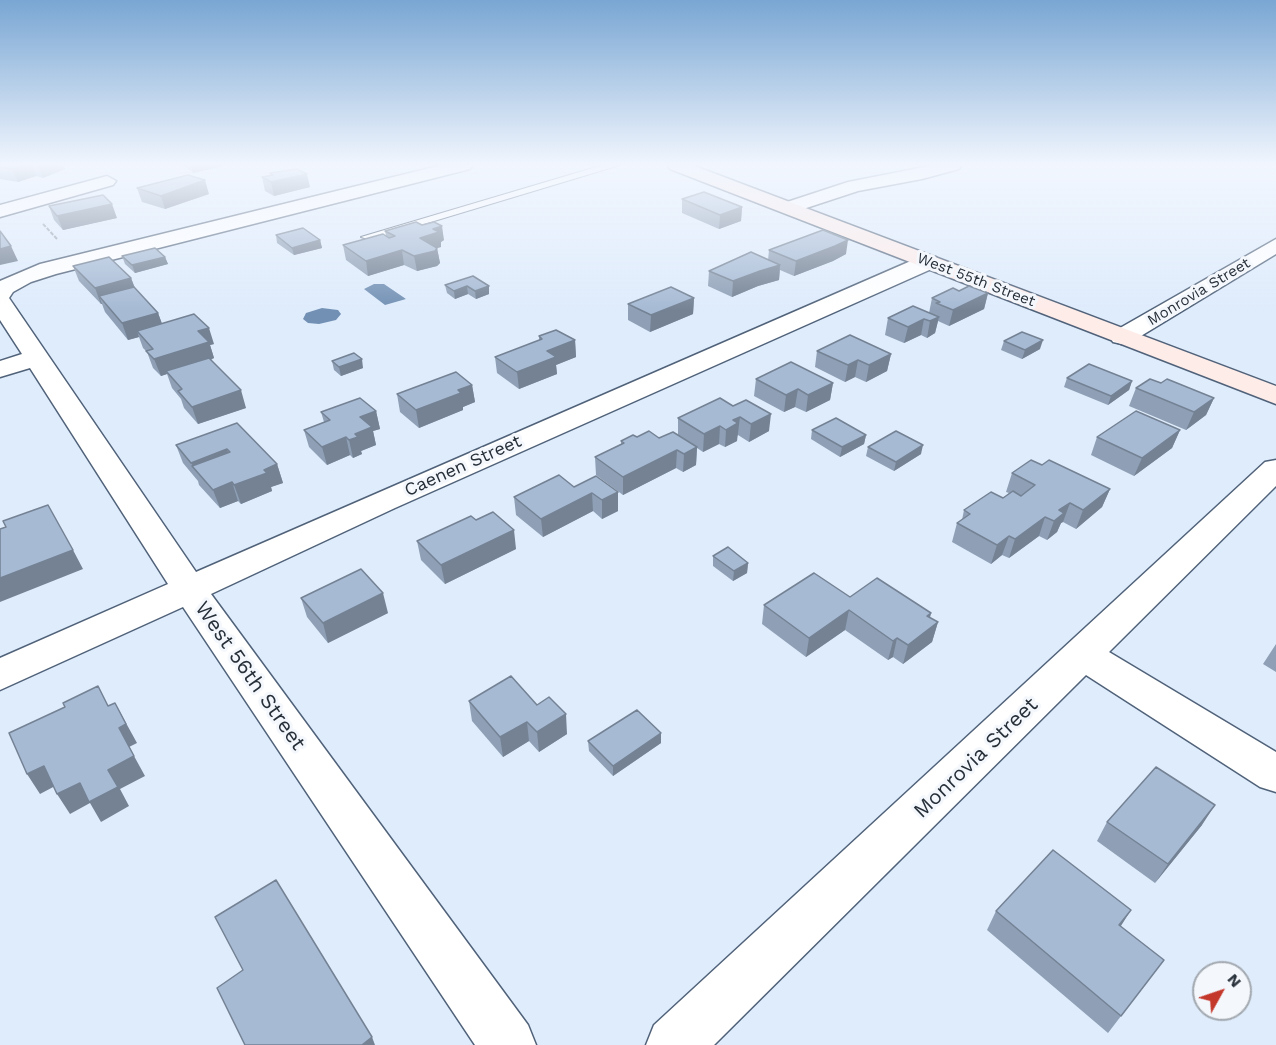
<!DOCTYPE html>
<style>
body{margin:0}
#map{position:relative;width:1276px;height:1045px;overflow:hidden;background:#dfecfc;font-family:"Work Sans",sans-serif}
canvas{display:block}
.north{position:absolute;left:1192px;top:961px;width:60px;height:60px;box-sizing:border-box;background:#f4f8fd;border:2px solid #a2a8af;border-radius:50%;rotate:50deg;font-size:16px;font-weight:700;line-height:24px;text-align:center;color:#272f39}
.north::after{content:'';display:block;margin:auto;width:21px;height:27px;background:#c4372b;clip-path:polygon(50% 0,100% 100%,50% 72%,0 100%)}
</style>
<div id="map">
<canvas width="1276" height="1045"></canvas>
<div class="north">N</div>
</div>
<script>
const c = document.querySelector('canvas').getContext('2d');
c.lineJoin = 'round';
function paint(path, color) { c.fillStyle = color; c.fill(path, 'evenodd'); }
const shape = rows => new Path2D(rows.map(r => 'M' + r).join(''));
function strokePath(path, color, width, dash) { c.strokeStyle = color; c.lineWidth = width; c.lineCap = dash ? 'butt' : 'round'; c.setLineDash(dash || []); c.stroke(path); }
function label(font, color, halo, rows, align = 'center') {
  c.font = font + ' "Work Sans",sans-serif'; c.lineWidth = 6; c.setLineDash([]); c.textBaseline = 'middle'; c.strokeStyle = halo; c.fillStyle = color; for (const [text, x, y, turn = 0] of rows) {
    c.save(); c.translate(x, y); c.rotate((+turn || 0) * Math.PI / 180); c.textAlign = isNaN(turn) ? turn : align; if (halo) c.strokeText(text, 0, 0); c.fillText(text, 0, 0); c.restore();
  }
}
paint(shape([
 [374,284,384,284,406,299,385,305,364,289],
 [322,308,338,310,341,314,336,320,319,324,308,323,303,319,306,313]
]), '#7290b4');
const lane = shape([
 [603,165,620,165,371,240,361,237,603,165]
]);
const street = shape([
 [442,165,473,165,470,169,56,274,31,282,13,292,9,298,196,572,920,257,936,257,939,262,936,267,395,508,211,594,528,1025,536,1045,475,1045,183,607,0,690,0,658,168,584,30,368,0,377,0,361,22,354,0,320,0,281,40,264,442,165],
 [934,165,962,165,959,169,922,179,858,191,788,214,778,208,781,204,848,182,934,165],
 [107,176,116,181,113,185,0,217,0,205,107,176],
 [1276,239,1276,254,1131,342,1122,344,1113,342,1110,337,1113,332,1276,239],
 [1276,460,1276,486,1109,652,1276,752,1276,792,1260,787,1086,675,714,1045,646,1045,654,1025,1265,462,1276,460]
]);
const secondary = shape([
 [667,165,692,165,1276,386,1276,404,670,169,667,165]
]);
strokePath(lane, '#506279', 2);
strokePath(street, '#506279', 3);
strokePath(secondary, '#506279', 3);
strokePath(shape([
 [43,224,58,240]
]), '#949fac', 2, [4, 1.5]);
paint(lane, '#fff');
paint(street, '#fff');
paint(secondary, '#feece9');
paint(shape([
 [0,165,63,165,65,169,43,178,36,176,18,182,0,179],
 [183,165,222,165,223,166,193,173],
 [270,173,310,187,274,196,265,191,262,177,270,175],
 [137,188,209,194,165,209,142,202],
 [682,199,742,207,741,221,719,229,682,213],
 [49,206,117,218,63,230,54,220],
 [385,231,444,240,441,242,441,247,437,248,440,263,437,266,417,271,404,265,368,276,346,260,343,245,386,236],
 [276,235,320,240,322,248,294,255,277,243],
 [769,250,846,254,833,261,794,276,780,270,779,280,758,286,732,297,708,286,709,271,768,260],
 [122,256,165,257,168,264,135,273,125,264],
 [73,266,131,278,135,288,158,313,162,324,214,344,210,345,214,358,211,360,246,408,198,424,184,408,181,399,172,388,167,374,161,376,153,368,147,352,143,348,139,337,128,340,105,312,102,304,101,304,79,281],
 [473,276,489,294,476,299,468,294,455,299,447,293,445,285],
 [959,291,988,293,984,309,949,326,938,321,935,333,927,338,921,335,904,343,885,335,888,318,929,313,932,298],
 [694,298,693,314,650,332,628,320,628,304],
 [539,336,575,340,576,357,556,365,557,374,519,389,497,373,495,357,539,340],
 [1004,341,1040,349,1022,359,1001,350],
 [817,351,891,354,887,371,866,382,855,377,845,382,815,367],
 [332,361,363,368,341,376,334,370],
 [1067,378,1132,381,1129,390,1108,405,1064,387],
 [756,379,833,383,830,400,806,412,795,407,784,412,754,396],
 [1161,383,1214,398,1206,415,1186,430,1129,406,1136,388],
 [472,385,475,402,463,407,463,410,419,428,400,412,397,394],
 [720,398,769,431,749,442,738,435,737,436,737,441,725,447,719,444,703,452,697,448,696,465,683,472,676,468,623,495,596,475,595,457,621,444,621,441,637,437,659,438,678,435,678,418],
 [376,411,380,429,373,431,376,445,361,451,362,454,353,458,350,455,327,465,309,447,304,430,324,422,321,412],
 [237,423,277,464,283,483,271,487,272,491,241,504,238,501,220,508,199,485,198,481,183,463,176,445],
 [812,430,866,435,864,444,840,457,811,439],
 [1180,430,1172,448,1134,476,1091,455,1097,437],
 [868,447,921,454,894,471,866,456],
 [1042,465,1110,489,1102,507,1076,529,1063,522,1061,523,1057,532,1047,540,1039,536,1009,558,1002,555,991,564,952,542,957,523,962,520,964,510,1003,498,1009,493,1006,492,1012,473],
 [574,487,618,492,618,511,602,519,593,511,543,537,516,515,514,497],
 [476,520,516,549,445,584,421,560,417,541],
 [713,556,748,563,747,573,733,581,713,566],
 [850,597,931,613,930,618,938,622,932,642,903,664,893,657,888,660,845,630,806,657,762,624,764,605],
 [301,598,388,613,328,643,307,617],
 [1276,644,1276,672,1263,664],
 [469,701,537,705,567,734,539,752,529,741,503,757,472,721],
 [661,733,661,743,613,776,589,751,588,741],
 [1107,822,1202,825,1155,883,1097,841],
 [996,911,1120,927,1164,960,1108,1033,987,930]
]), '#8fa0b6');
paint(shape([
 [25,165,32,165,36,176,18,182,12,169],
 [38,165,63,165,65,169,43,178],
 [191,165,222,165,223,166,193,173],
 [307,174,310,187,274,196,271,182],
 [205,180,209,194,165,209,161,196],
 [112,204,117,218,63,230,57,216],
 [742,207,741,221,719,229,720,215],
 [442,226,444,240,441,242,441,247,422,252,420,238,433,229],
 [320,240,322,248,294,255,292,248],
 [848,240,846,254,833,261,794,276,796,261],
 [11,246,18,261,0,265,0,249],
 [437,248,440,263,437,266,417,271,414,256],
 [402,250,404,265,368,276,366,261],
 [165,257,168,264,135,273,132,265],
 [780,265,779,280,758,286,732,297,733,281,760,271],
 [131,278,137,294,99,296,102,304,101,304,95,288],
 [467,286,468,294,455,299,454,291],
 [489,286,489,294,476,299,475,291],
 [988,293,984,309,949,326,953,310],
 [694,298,693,314,650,332,651,315],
 [158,313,164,329,137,331,139,337,128,340,122,323],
 [939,317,935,333,927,338,930,321],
 [924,319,921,335,904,343,908,327],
 [209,328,214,344,210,345,214,358,168,374,166,371,167,374,161,376,154,359,198,331],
 [575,340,576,357,556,365,557,374,519,389,517,372,547,351],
 [1043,340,1040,349,1022,359,1025,350],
 [891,354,887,371,866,382,869,365],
 [362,359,363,368,341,376,339,367],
 [858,360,855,377,845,382,848,365],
 [1132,381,1129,390,1108,405,1111,396],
 [833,383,830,400,806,412,808,395],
 [472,385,475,402,463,407,463,410,419,428,416,410,458,390],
 [798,389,795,407,784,412,786,395],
 [241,390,246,408,198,424,192,407],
 [1214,398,1206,415,1186,430,1194,412],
 [376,411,380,429,373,431,376,445,361,451,362,454,353,458,349,440,355,434,360,417],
 [771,414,769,431,749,442,751,424],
 [740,417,737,441,725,447,726,430,733,420],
 [720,426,719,444,703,452,704,434],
 [1180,430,1172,448,1134,476,1142,458],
 [866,435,864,444,840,457,842,447],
 [346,437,350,455,327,465,322,447],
 [923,445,921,454,894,471,896,462],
 [697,447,696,465,683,472,684,454],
 [227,449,233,467,193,466,191,463],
 [677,450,676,468,623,495,623,477],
 [277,464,283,483,271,487,272,491,241,504,234,485,264,470],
 [232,482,238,501,220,508,213,490],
 [1110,489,1102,507,1076,529,1083,510],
 [618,492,618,511,602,519,602,500],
 [592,493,593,511,543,537,541,519],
 [1070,503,1063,522,1061,523,1057,532,1047,540,1054,521,1059,510],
 [1045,517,1039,536,1009,558,1015,539],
 [514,530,516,549,445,584,441,565],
 [1009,536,1002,555,991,564,997,545],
 [73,550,83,569,0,602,0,578],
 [748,563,747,573,733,581,734,571],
 [383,593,388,613,328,643,323,623],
 [849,610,845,630,806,657,809,638],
 [931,613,926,631,938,622,932,642,903,664,908,645,927,616],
 [897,638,893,657,888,660,893,641],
 [115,703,137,743,129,747,119,728],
 [566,714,567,734,539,752,537,732],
 [527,722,529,741,503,757,500,737],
 [661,733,661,743,613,776,613,766],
 [134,756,145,776,120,789,129,806,101,822,90,803,70,814,57,794],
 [44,766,57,785,40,794,27,774],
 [1215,805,1202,825,1155,883,1168,864],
 [1131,910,1119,929,1119,925],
 [372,1037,375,1045,362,1045]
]), '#748294');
const building = shape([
 [0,165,25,165,12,169,0,167,0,165],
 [297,169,307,174,271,182,262,177,273,175,270,173,297,169],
 [188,175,205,180,161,196,137,188,188,175],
 [704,192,742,207,720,215,682,199,704,192],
 [103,195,112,204,57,216,49,206,103,195],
 [416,222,422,225,434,222,442,226,433,229,439,232,420,238,437,248,435,251,414,256,402,250,366,261,343,245,383,234,389,238,395,236,385,231,416,222],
 [303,228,320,240,292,248,276,235,303,228],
 [823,230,848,240,835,246,796,261,769,250,823,230],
 [0,231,11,246,0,249,0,231],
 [155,248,165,257,132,265,122,256,155,248],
 [751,252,780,265,760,271,733,281,709,271,751,252],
 [109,257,131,278,95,288,73,266,109,257],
 [473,276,489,286,475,291,467,286,454,291,445,285,473,276],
 [969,286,988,293,953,310,936,303,940,302,932,298,953,288,959,291,969,286],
 [134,287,158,313,122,323,99,296,134,287],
 [671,287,694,298,651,315,628,304,671,287],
 [913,306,939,317,930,321,924,319,908,327,888,318,913,306],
 [194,314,209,328,198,331,209,342,154,359,146,351,153,349,137,331,194,314],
 [556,330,575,340,547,351,556,357,517,372,495,357,542,339,539,336,556,330],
 [1022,332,1043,340,1025,350,1004,341,1022,332],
 [850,335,891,354,869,365,858,360,848,365,817,351,850,335],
 [354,353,362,359,339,367,332,361,354,353],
 [209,358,241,390,192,407,178,391,182,389,166,371,209,358],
 [791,362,833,383,808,395,798,389,786,395,756,379,791,362],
 [1089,364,1132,381,1111,396,1067,378,1089,364],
 [456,372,472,385,458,390,461,393,416,410,397,394,456,372],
 [1150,379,1161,383,1167,379,1214,398,1194,412,1136,388,1150,379],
 [360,398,376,411,360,417,372,427,355,434,358,437,349,440,346,437,322,447,304,430,330,420,321,412,360,398],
 [720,398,733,406,746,400,771,414,751,424,740,417,733,420,738,423,726,430,720,426,704,434,678,418,720,398],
 [1136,411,1180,430,1142,458,1097,437,1136,411],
 [836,418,866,435,842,447,812,430,836,418],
 [237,423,277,464,264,470,267,473,234,485,232,482,213,490,192,466,230,452,227,449,191,463,176,445,237,423],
 [649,431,659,438,673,432,697,447,684,454,677,450,623,477,595,457,624,443,621,441,633,435,637,437,649,431],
 [896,431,923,445,896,462,868,447,896,431],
 [1031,460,1042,465,1049,460,1110,489,1083,510,1070,503,1059,510,1064,513,1054,521,1045,517,1015,539,1009,536,997,545,957,523,970,514,964,510,991,492,1003,498,1013,491,1021,496,1035,485,1012,473,1031,460],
 [559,475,574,487,596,476,618,492,602,500,592,493,541,519,514,497,559,475],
 [48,505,73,550,0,578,0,529,6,527,3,521,48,505],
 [493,512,514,530,441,565,417,541,471,516,476,520,493,512],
 [728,547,748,563,734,571,713,556,728,547],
 [361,569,383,593,323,623,301,598,361,569],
 [814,573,850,597,877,578,931,613,927,616,938,622,908,645,897,638,893,641,849,610,809,638,764,605,814,573],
 [511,676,537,705,549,697,566,714,537,732,527,722,500,737,469,701,511,676],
 [98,686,108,706,115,703,126,724,119,728,134,756,108,770,118,787,89,802,80,783,57,794,44,766,27,774,9,733,65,707,63,703,98,686],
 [637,710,661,733,613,766,588,741,637,710],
 [1156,767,1215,805,1168,864,1107,822,1156,767],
 [1053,850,1131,910,1119,925,1164,960,1121,1016,996,911,1053,850],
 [276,880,372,1037,362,1045,245,1045,217,988,243,970,215,917,276,880]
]);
paint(building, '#a6bad4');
strokePath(building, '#748294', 1.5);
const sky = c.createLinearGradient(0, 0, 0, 311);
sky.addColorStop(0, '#79a6d3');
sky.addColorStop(0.53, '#f1f6fe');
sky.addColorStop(1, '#f1f6fe00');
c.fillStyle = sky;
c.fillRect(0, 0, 1276, 311);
label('15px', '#272f39', '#f4f8fd', [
 ["West 55th Street",976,280,21],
 ["Monrovia Street",1199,292,-31]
]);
label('18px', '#272f39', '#f4f8fd', [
 ["Caenen Street",463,466,-24]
]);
label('21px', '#272f39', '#f4f8fd', [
 ["West 56th Street",250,676,55],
 ["Monrovia Street",976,758,-44]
]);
</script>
